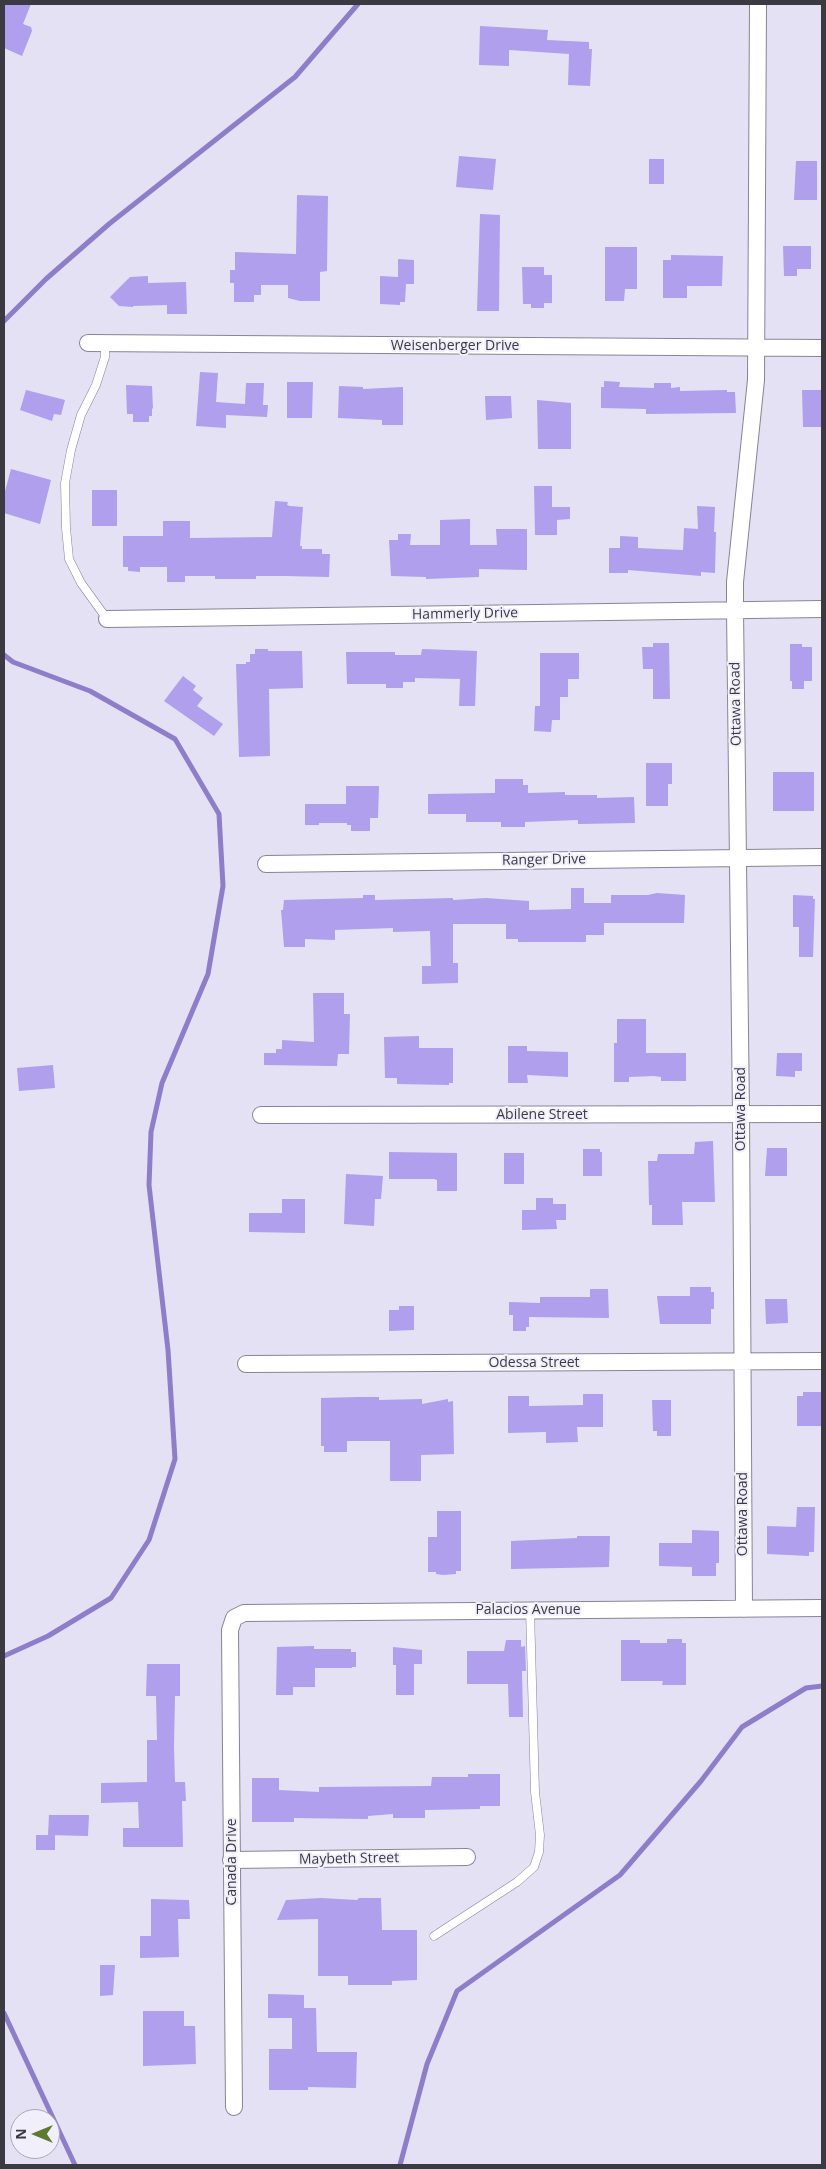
<!DOCTYPE html>
<style>
body{margin:0}
#map{position:relative;width:826px;height:2169px;overflow:hidden;background:#e4e1f5;font-family:"Open Sans",sans-serif}
canvas{display:block}
.frame{position:absolute;inset:0;border:5px solid #3b3a42;pointer-events:none}
.north{position:absolute;left:10px;top:2109px;width:50px;height:50px;box-sizing:border-box;background:#f1effc;border:1px solid #a8a7b2;border-radius:50%;rotate:270deg;font-size:14px;font-weight:700;line-height:20px;text-align:center;color:#3b3a42}
.north::after{content:'';display:block;margin:auto;width:18px;height:22px;background:#5c7a30;clip-path:polygon(50% 0,100% 100%,50% 72%,0 100%)}
</style>
<div id="map">
<canvas width="826" height="2169"></canvas>
<div class="frame"></div>
<div class="north">N</div>
</div>
<script>
const c = document.querySelector('canvas').getContext('2d');
c.lineJoin = 'round';
const shape = rows => new Path2D(rows.map(r => 'M' + r).join(''));
function strokePath(path, color, width, dash) { c.strokeStyle = color; c.lineWidth = width; c.lineCap = dash ? 'butt' : 'round'; c.setLineDash(dash || []); c.stroke(path); }
function paint(path, color) { c.fillStyle = color; c.fill(path, 'evenodd'); }
function label(font, color, halo, rows, align = 'center') {
  c.font = font + ' "Open Sans",sans-serif'; c.lineWidth = 4; c.setLineDash([]); c.textBaseline = 'middle'; c.strokeStyle = halo; c.fillStyle = color; for (const [text, x, y, turn = 0] of rows) {
    c.save(); c.translate(x, y); c.rotate((+turn || 0) * Math.PI / 180); c.textAlign = isNaN(turn) ? turn : align; if (halo) c.strokeText(text, 0, 0); c.fillText(text, 0, 0); c.restore();
  }
}
strokePath(shape([
 [4,321,46,279,109,224,295,77,358,4],
 [4,655,13,662,90,691,175,739,219,814,223,886,208,974,162,1083,151,1132,149,1185,168,1350,175,1459,149,1540,111,1598,48,1636,4,1656],
 [4,2013,75,2165],
 [400,2165,427,2064,457,1991,620,1875,701,1781,742,1727,806,1688,822,1686]
]), '#8e7ec9', 5);
paint(shape([
 [4,4,31,4,23,24,31,27,32,31,22,56,4,48],
 [480,26,548,30,547,40,589,42,589,49,592,49,590,86,568,85,569,54,509,50,509,66,479,65],
 [459,156,496,159,493,190,456,187],
 [649,159,664,159,664,184,649,184],
 [796,161,817,161,817,200,794,200],
 [297,195,328,196,327,271,320,272,320,301,300,301,288,298,288,285,261,285,261,295,254,295,254,302,234,302,234,283,230,283,230,270,235,270,235,252,296,254],
 [480,214,500,215,499,311,477,311],
 [783,246,811,246,811,269,797,269,797,276,784,276],
 [605,247,637,247,637,289,625,289,624,301,605,301],
 [671,255,723,256,722,286,687,286,687,298,663,298,663,260,671,260],
 [398,259,414,260,414,284,406,284,405,302,400,302,400,305,380,304,380,276,398,277],
 [522,267,544,267,544,275,552,275,552,303,544,303,544,308,531,308,531,304,523,304],
 [148,276,148,283,186,282,187,314,167,314,167,305,133,306,133,307,119,306,110,297,130,277],
 [200,372,218,373,216,402,245,404,246,383,264,383,263,405,268,405,267,417,226,415,226,428,196,426],
 [604,381,620,382,619,387,654,388,654,383,671,383,671,388,680,387,680,391,727,390,727,392,735,392,736,413,646,414,646,409,601,408,601,387,604,387],
 [287,382,313,382,312,418,287,418],
 [126,385,152,386,153,409,152,408,152,416,149,416,149,422,133,422,133,414,127,414],
 [339,386,363,387,363,389,403,387,403,425,382,425,382,420,338,418],
 [26,390,65,400,61,415,54,414,52,421,20,410],
 [802,390,822,390,822,427,803,427],
 [485,396,511,396,512,418,486,420],
 [537,400,571,403,571,449,538,449],
 [11,469,51,480,40,524,4,513,4,495],
 [534,486,552,486,552,507,570,507,570,519,557,520,557,535,535,535],
 [92,490,117,490,117,526,92,526],
 [275,501,288,502,287,505,290,506,303,507,300,546,302,546,302,549,322,549,322,554,330,554,329,577,284,576,256,576,256,579,215,579,215,576,185,576,185,582,167,582,167,567,140,567,140,572,128,571,128,567,123,567,123,536,163,536,163,521,190,521,190,538,272,537],
 [697,506,715,507,714,532,716,532,715,573,701,572,701,576,628,570,628,573,609,573,609,548,620,548,620,536,638,537,638,548,683,550,684,528,698,529],
 [470,519,470,545,497,545,496,529,527,529,527,570,479,569,479,577,426,579,426,577,391,576,389,540,398,540,398,534,411,534,410,545,440,545,440,520],
 [653,643,669,643,670,699,653,699,653,669,643,669,642,647,653,647],
 [790,644,802,644,802,647,812,647,812,681,804,681,804,689,792,689,792,681,790,681],
 [255,649,268,649,268,651,302,651,303,688,269,689,270,756,239,757,236,664,246,664,246,662,250,662,250,654,255,654],
 [422,649,477,651,475,706,459,706,460,679,415,678,415,682,403,682,403,688,386,688,386,684,347,684,346,652,395,652,395,655,421,655],
 [540,653,579,653,579,679,568,679,568,697,560,697,560,720,552,720,551,732,534,731,535,706,540,706],
 [183,676,196,686,193,690,203,698,197,706,223,724,214,736,164,701],
 [646,763,672,763,672,784,668,784,668,806,646,806],
 [773,772,814,772,814,811,773,811],
 [495,779,523,779,523,785,528,785,528,793,565,792,565,795,597,795,597,798,634,797,635,823,578,824,578,820,525,822,525,827,501,827,501,822,466,822,466,814,428,814,428,794,495,793],
 [346,786,379,786,378,818,370,818,370,831,351,831,351,825,347,825,347,823,319,823,319,825,305,825,305,804,346,804],
 [571,888,584,888,584,903,611,903,611,895,648,895,657,893,685,895,684,923,604,923,604,935,586,935,586,942,518,942,518,939,506,939,506,924,453,924,453,963,458,963,458,983,422,984,422,966,431,966,430,931,393,932,393,928,335,930,335,940,305,939,305,947,284,947,281,910,283,910,284,900,363,898,363,895,375,895,375,900,453,898,453,900,486,898,529,901,529,910,571,909],
 [793,895,813,896,813,899,815,899,813,957,799,957,799,927,793,927],
 [313,993,344,993,344,1014,350,1014,349,1054,338,1054,337,1066,334,1066,264,1065,264,1053,276,1053,276,1049,282,1049,282,1040,314,1042],
 [617,1019,646,1019,646,1053,686,1053,686,1081,661,1081,661,1077,654,1076,629,1077,629,1082,614,1082,614,1043,617,1043],
 [419,1036,419,1048,453,1048,453,1083,449,1083,449,1085,397,1084,397,1078,385,1078,384,1037],
 [508,1046,527,1046,527,1051,568,1052,568,1077,527,1075,528,1083,508,1083],
 [777,1053,802,1053,802,1071,795,1071,795,1077,776,1076],
 [53,1065,55,1088,19,1091,17,1068],
 [713,1141,715,1202,682,1202,683,1225,652,1225,652,1205,649,1205,648,1161,657,1161,658,1154,694,1154,695,1142],
 [767,1148,787,1148,787,1176,765,1176],
 [583,1149,600,1149,600,1152,602,1152,602,1176,583,1176],
 [389,1152,457,1153,457,1191,437,1191,437,1180,434,1179,389,1179],
 [504,1153,524,1153,524,1184,504,1184],
 [346,1174,383,1176,381,1199,375,1199,374,1226,344,1224],
 [536,1198,553,1198,553,1204,566,1204,566,1220,556,1220,557,1229,522,1230,522,1210,536,1210],
 [282,1199,305,1199,305,1233,249,1232,249,1213,282,1213],
 [690,1287,711,1287,711,1292,714,1292,714,1309,711,1309,711,1324,660,1324,657,1296,690,1296],
 [590,1289,608,1289,609,1318,529,1317,529,1327,526,1327,526,1331,513,1331,513,1315,509,1315,509,1302,540,1303,540,1297,590,1297],
 [765,1299,787,1299,788,1323,766,1324],
 [399,1306,414,1306,414,1330,389,1331,389,1310,399,1310],
 [803,1392,822,1392,822,1426,797,1426,797,1396,803,1396],
 [583,1394,603,1394,603,1427,577,1427,578,1442,546,1443,546,1432,508,1433,508,1396,529,1396,529,1406,583,1405],
 [358,1397,379,1397,379,1400,422,1399,422,1404,448,1399,448,1402,453,1401,454,1454,421,1455,421,1481,390,1481,390,1441,347,1441,347,1452,324,1452,324,1446,321,1446,321,1398],
 [652,1400,671,1400,671,1436,657,1436,657,1431,653,1431],
 [797,1507,815,1507,814,1552,809,1552,809,1556,767,1554,767,1526,796,1527],
 [437,1511,461,1511,461,1571,456,1571,456,1574,443,1575,436,1574,436,1572,428,1572,428,1537,437,1537],
 [692,1530,719,1531,719,1563,716,1563,716,1576,692,1576,692,1567,659,1566,659,1543,692,1543],
 [577,1536,610,1536,609,1567,511,1569,511,1541,577,1538],
 [667,1639,682,1639,682,1643,686,1643,686,1685,662,1685,663,1681,621,1681,621,1640,640,1640,640,1643,667,1643],
 [506,1640,521,1640,521,1647,525,1646,526,1671,522,1671,523,1717,509,1717,508,1684,467,1684,467,1651,504,1651],
 [314,1646,314,1649,351,1649,351,1652,356,1652,356,1667,352,1667,352,1668,315,1668,315,1687,293,1687,293,1695,276,1695,277,1647],
 [393,1647,422,1650,422,1664,414,1664,414,1695,396,1695,396,1665,393,1665],
 [147,1664,180,1664,180,1696,175,1696,174,1747,175,1782,185,1782,186,1801,182,1801,183,1847,123,1847,123,1828,139,1828,138,1802,101,1803,101,1783,147,1782,147,1740,157,1740,156,1696,146,1696],
 [468,1774,500,1774,500,1806,480,1806,480,1809,425,1810,425,1818,393,1818,393,1814,368,1816,368,1819,294,1818,294,1822,252,1822,252,1778,279,1778,279,1790,319,1792,319,1787,431,1786,432,1777,468,1777],
 [49,1815,89,1815,88,1836,48,1835],
 [36,1835,55,1835,55,1850,36,1850],
 [321,1898,357,1900,359,1898,381,1898,382,1930,417,1930,417,1980,392,1981,392,1985,348,1985,348,1976,318,1976,318,1919,277,1920,286,1900],
 [151,1899,189,1900,190,1919,178,1919,179,1957,140,1958,140,1936,151,1936],
 [100,1965,115,1965,113,1995,100,1996],
 [268,1994,304,1995,304,2008,316,2008,317,2052,357,2052,356,2088,308,2087,308,2090,269,2090,269,2049,292,2049,292,2018,268,2018],
 [143,2011,184,2011,184,2026,195,2026,196,2064,143,2066]
]), '#af9fed');
const service = shape([
 [105,343,105,357,96,385,81,415,71,450,65,483,66,528,69,559,81,583,107,619],
 [434,1936,517,1882,534,1867,539,1852,540,1835,535,1792,530,1610]
]);
const minor = shape([
 [88,343,822,348],
 [107,619,822,609],
 [266,864,822,857],
 [261,1115,822,1114],
 [246,1364,822,1361],
 [744,1609,741,1115,735,610,735,582,756,380,758,4],
 [231,1860,467,1857],
 [234,2107,230,1630,234,1618,244,1613,822,1608]
]);
strokePath(service, '#878496', 9);
strokePath(minor, '#878496', 18);
strokePath(service, '#fff', 8);
strokePath(minor, '#fff', 16);
label('14px', '#3b3a42', '#f1effc', [
 ["Weisenberger Drive",455,346],
 ["Hammerly Drive",465,614,-1],
 ["Ottawa Road",736,704,-91],
 ["Ranger Drive",544,860,-1],
 ["Ottawa Road",741,1109,-90],
 ["Abilene Street",542,1115],
 ["Odessa Street",534,1363],
 ["Ottawa Road",743,1514,-90],
 ["Palacios Avenue",528,1610],
 ["Maybeth Street",349,1859,-1],
 ["Canada Drive",232,1862,-90]
]);
</script>
